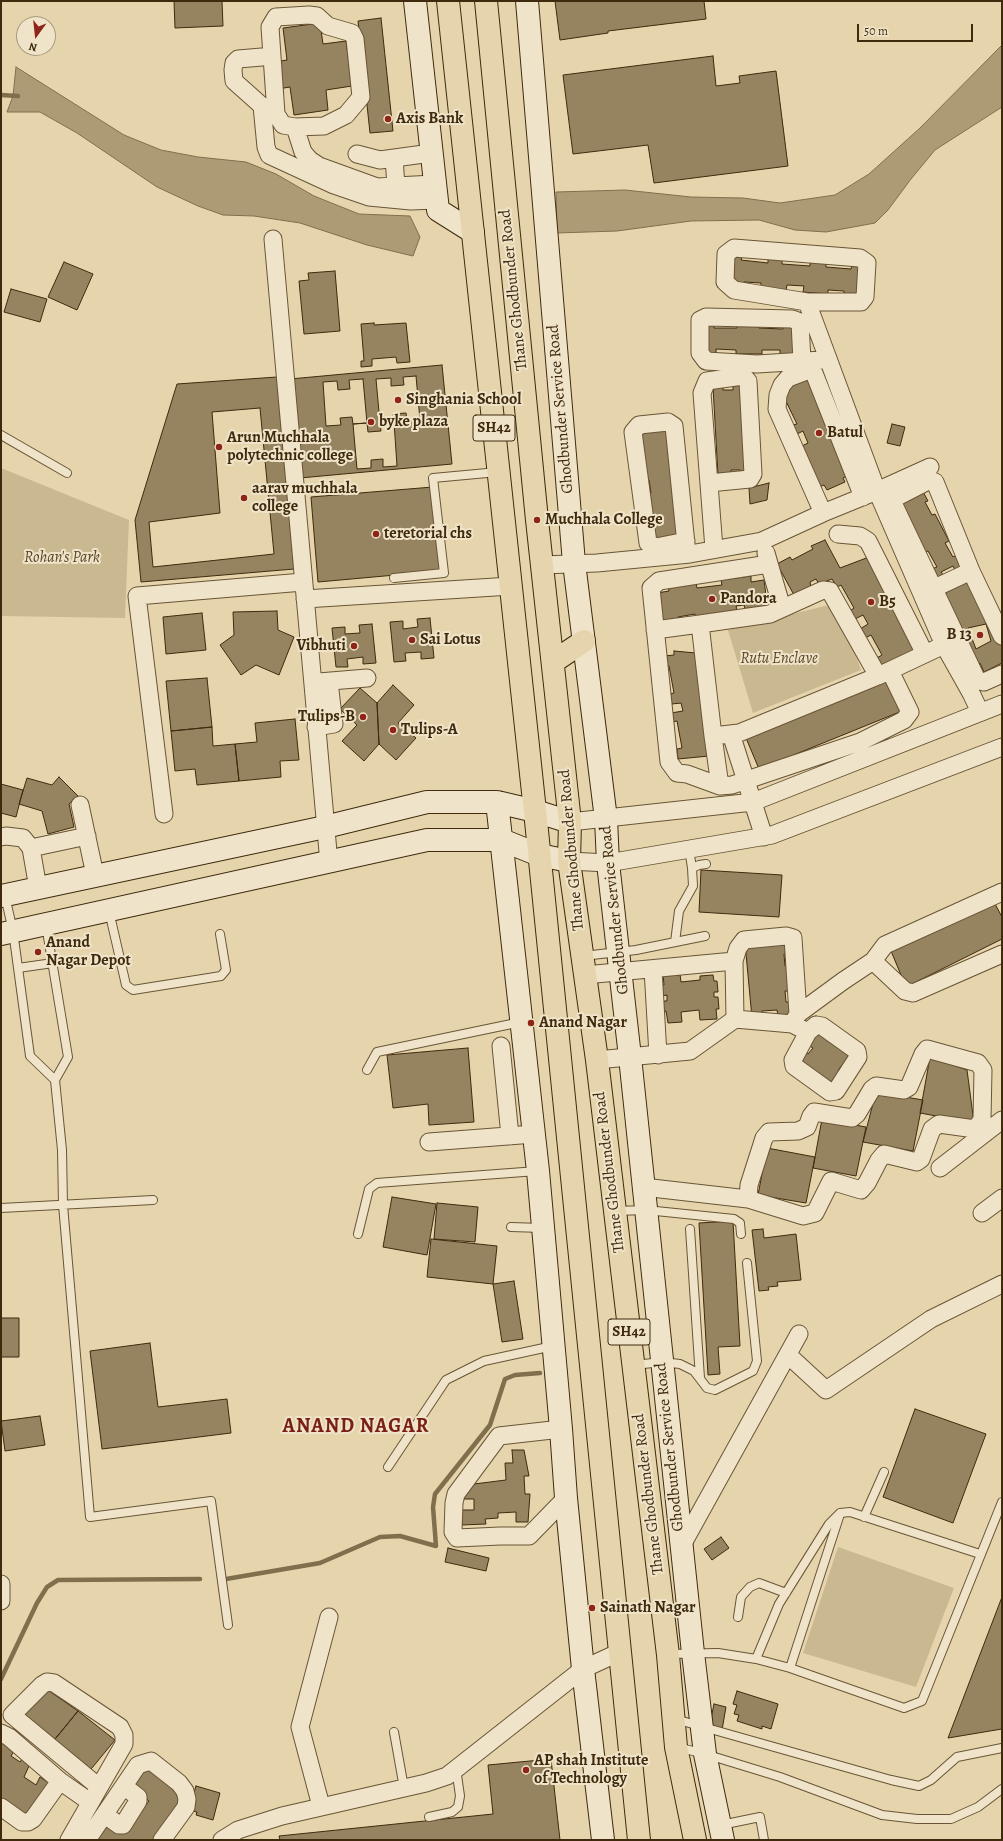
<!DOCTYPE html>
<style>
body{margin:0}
#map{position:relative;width:1003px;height:1841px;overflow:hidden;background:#e6d5ac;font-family:Alegreya,serif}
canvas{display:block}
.frame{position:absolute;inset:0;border:2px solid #3f2a0e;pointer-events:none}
.north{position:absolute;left:16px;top:16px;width:40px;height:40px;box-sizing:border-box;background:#efe4c9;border:1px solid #a99a7e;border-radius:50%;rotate:195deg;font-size:11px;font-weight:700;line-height:16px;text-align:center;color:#3f2a0e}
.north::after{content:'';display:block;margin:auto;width:14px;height:18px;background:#8f2418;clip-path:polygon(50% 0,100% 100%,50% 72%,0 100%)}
.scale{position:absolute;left:857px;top:24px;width:116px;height:18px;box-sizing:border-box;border:2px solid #3f2a0e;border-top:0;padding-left:5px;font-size:12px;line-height:14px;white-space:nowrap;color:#3f2a0e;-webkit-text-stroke:3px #efe4c9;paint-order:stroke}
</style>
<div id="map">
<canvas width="1003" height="1841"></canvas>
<div class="frame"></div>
<div class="north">N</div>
<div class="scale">50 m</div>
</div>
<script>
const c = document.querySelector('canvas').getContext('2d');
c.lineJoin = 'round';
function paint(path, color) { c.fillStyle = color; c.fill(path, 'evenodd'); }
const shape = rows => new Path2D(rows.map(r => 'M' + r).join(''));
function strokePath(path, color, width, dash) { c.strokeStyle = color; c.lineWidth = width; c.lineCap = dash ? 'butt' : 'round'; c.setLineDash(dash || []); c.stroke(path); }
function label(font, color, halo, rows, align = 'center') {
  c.font = font + ' Alegreya,serif'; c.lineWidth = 4; c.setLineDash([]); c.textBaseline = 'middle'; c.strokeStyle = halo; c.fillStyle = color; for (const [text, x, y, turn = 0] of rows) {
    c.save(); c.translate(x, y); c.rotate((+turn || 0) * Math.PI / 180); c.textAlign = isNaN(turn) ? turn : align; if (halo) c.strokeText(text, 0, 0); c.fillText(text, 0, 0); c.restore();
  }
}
paint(shape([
 [1,468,129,520,125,618,1,616],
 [837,603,861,670,753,713,728,630],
 [838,1547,954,1588,916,1687,803,1653]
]), '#cab891');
const water = shape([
 [1002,45,1002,107,935,150,911,179,888,210,875,223,826,232,795,230,759,220,691,221,617,231,557,233,556,192,625,190,691,197,743,198,780,203,835,195,869,174,920,128,1002,45],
 [16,67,124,135,161,150,198,157,246,162,276,174,314,196,359,214,410,216,420,237,413,256,367,245,300,223,254,216,223,215,198,206,157,187,77,133,40,112,7,112,13,96,16,67]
]);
paint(water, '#ad9b76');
strokePath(water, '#816e4c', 1);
strokePath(shape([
 [1,95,18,96],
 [226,1579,320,1563,380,1537,400,1536,436,1546,433,1507,435,1494,490,1425,505,1379,515,1375,540,1373],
 [1,1679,37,1603,47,1587,58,1580,200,1579]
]), '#816e4c', 4.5);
const building = shape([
 [174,1,222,1,223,26,175,28,174,1],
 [555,1,704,1,706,19,608,31,608,33,560,40,555,1],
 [381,18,393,131,370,133,358,21,381,18],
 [320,23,323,44,346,41,352,86,326,90,328,110,294,115,290,87,278,89,274,62,287,60,283,28,320,23],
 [713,56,716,86,740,83,739,76,776,71,788,166,654,183,648,145,573,154,563,75,713,56],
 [733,256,742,257,741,260,768,263,768,258,782,259,782,264,810,266,810,262,826,263,826,267,851,269,852,265,860,266,858,296,844,294,844,291,828,290,828,294,803,292,804,286,787,285,786,290,761,288,761,283,744,282,744,286,730,285,733,256],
 [64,262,93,274,77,310,48,297,64,262],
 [335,271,340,331,304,334,299,281,309,280,308,273,335,271],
 [11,289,47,299,40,322,4,312,11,289],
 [374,323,374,325,406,323,410,362,397,363,396,357,372,359,372,366,361,367,361,361,364,361,361,324,374,323],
 [703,323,714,323,714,328,737,328,737,324,759,324,759,328,783,329,783,324,794,325,793,355,780,354,780,350,762,350,762,354,736,354,736,350,716,349,716,353,703,353,703,323],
 [442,365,452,464,300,478,290,379,442,365],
 [416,376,420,420,407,421,406,413,393,414,394,422,380,423,376,379,391,378,391,386,404,385,403,377,416,376],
 [277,377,294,569,141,582,135,520,177,384,277,377],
 [797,377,811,377,847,476,843,478,845,482,827,490,824,485,819,487,802,446,808,443,803,431,797,434,793,425,797,424,782,393,797,377],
 [363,379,367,423,353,424,352,417,340,418,341,425,326,426,323,382,337,381,338,390,350,389,349,380,363,379],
 [744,385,748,473,741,474,740,470,731,470,731,474,718,475,713,387,723,386,723,390,733,390,733,386,744,385],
 [260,408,274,554,153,567,149,522,220,513,212,412,260,408],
 [394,422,397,466,383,467,383,459,371,460,371,468,357,469,353,424,367,423,368,432,381,431,380,423,394,422],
 [892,424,905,427,900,446,887,443,892,424],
 [646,427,668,430,678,539,656,541,645,493,651,493,649,480,642,481,642,434,646,433,646,427],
 [769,483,767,500,750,504,749,488,769,483],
 [433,487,440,571,318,582,311,497,433,487],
 [921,488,928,501,925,502,932,515,935,514,949,541,945,543,953,557,957,555,963,566,955,570,953,566,941,572,944,576,937,580,932,569,937,567,928,551,923,553,895,501,921,488],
 [825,540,840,568,869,557,917,652,881,668,877,658,882,655,871,635,865,638,860,629,868,624,863,615,855,619,850,611,854,608,841,585,837,587,832,579,819,584,816,579,810,582,811,588,794,595,777,564,790,557,792,560,813,549,811,546,825,540],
 [751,576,751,582,764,580,768,611,750,613,749,608,745,609,744,605,736,606,737,610,730,611,731,616,696,620,695,614,678,617,678,620,661,623,657,593,669,591,668,586,696,583,697,588,722,585,721,580,751,576],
 [967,582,1002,646,1002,663,984,672,980,663,977,665,943,594,967,582],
 [277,611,278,630,294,637,279,675,256,665,241,675,220,645,234,635,233,612,277,611],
 [202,613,206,650,166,654,163,617,202,613],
 [430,618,434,658,421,659,421,652,405,653,406,661,394,662,390,622,403,621,403,629,418,627,417,619,430,618],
 [372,624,376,663,363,664,363,657,347,659,348,667,336,667,332,628,345,627,345,634,360,633,359,625,372,624],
 [986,624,991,641,976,649,968,628,986,624],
 [674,651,696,653,709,756,678,759,677,749,682,748,677,721,672,722,671,713,683,711,681,703,672,704,670,694,674,693,669,666,666,666,664,656,674,655,674,651],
 [207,678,212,727,171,731,166,681,207,678],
 [889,680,902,711,759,769,746,738,889,680],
 [393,685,414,705,398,723,416,738,396,760,379,744,377,703,393,685],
 [360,688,377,703,379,744,364,761,342,741,357,725,340,709,360,688],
 [295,719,299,760,280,761,281,777,239,781,235,744,257,742,255,723,295,719],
 [212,727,213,746,235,744,239,781,197,785,195,769,175,771,171,731,212,727],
 [59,777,78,796,69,804,74,827,48,834,42,811,19,804,27,778,52,785,59,777],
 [1,784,23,790,16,817,1,813,1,784],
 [701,870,782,875,779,917,699,912,701,870],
 [994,902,1002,917,1002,939,906,987,891,951,994,902],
 [786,940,788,954,784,954,785,966,788,966,791,991,785,991,786,1002,789,1002,791,1015,778,1016,777,1010,762,1011,762,1017,752,1018,745,943,786,940],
 [680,974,681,982,700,980,700,976,713,975,714,981,717,981,718,992,714,992,714,997,718,997,719,1009,716,1009,717,1019,700,1020,699,1010,681,1012,682,1022,668,1023,666,1011,664,1012,663,1001,667,1001,667,995,662,996,661,985,664,985,663,975,680,974],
 [819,1029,856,1054,846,1069,841,1066,838,1071,843,1074,833,1089,796,1064,804,1051,808,1054,813,1048,808,1045,819,1029],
 [468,1048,474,1122,429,1125,428,1104,393,1108,387,1055,468,1048],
 [930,1057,967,1070,974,1123,920,1113,930,1057],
 [876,1092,923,1100,913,1151,863,1142,876,1092],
 [822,1119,866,1127,856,1176,813,1168,822,1119],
 [767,1148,815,1157,806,1203,758,1195,767,1148],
 [392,1197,436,1204,427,1255,383,1247,392,1197],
 [437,1203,478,1207,475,1242,434,1239,437,1203],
 [733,1221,740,1346,718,1347,720,1374,708,1375,699,1223,733,1221],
 [763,1229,764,1238,796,1234,801,1280,777,1282,778,1286,768,1287,769,1290,759,1291,752,1230,763,1229],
 [431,1239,497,1246,493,1284,427,1277,431,1239],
 [514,1281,523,1339,502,1342,493,1284,514,1281],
 [1,1318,19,1318,19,1357,1,1357,1,1318],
 [150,1343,158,1407,227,1399,231,1433,102,1449,90,1351,150,1343],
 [915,1409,986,1434,953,1523,883,1497,915,1409],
 [40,1416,45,1445,5,1451,1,1421,40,1416],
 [512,1450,524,1450,529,1476,524,1476,525,1494,530,1494,528,1522,516,1522,516,1512,498,1513,498,1518,485,1519,486,1524,462,1525,461,1510,474,1510,474,1499,463,1499,466,1485,506,1480,505,1463,513,1463,512,1450],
 [721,1537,729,1548,712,1560,704,1549,721,1537],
 [448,1548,489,1558,486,1571,445,1562,448,1548],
 [1002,1597,1002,1729,948,1738,1002,1597],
 [45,1688,78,1711,51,1744,19,1717,45,1688],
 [737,1691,778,1704,771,1729,762,1726,762,1729,737,1721,739,1715,734,1714,737,1705,733,1704,737,1691],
 [714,1704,726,1707,722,1730,709,1728,714,1704],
 [78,1711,115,1740,87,1774,51,1744,78,1711],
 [1,1739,16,1748,11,1756,20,1762,22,1759,29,1766,24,1777,36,1785,40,1777,49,1783,26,1819,1,1802,1,1739],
 [551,1759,560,1840,280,1840,279,1836,493,1814,488,1765,551,1759],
 [146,1765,181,1788,177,1797,185,1804,158,1840,95,1840,108,1821,124,1832,149,1801,131,1787,146,1765],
 [196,1786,220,1793,213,1820,196,1815,197,1812,192,1811,191,1803,196,1786]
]);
paint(building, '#968360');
strokePath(building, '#3f2a0e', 1);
const lane = shape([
 [1,435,67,473],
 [394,578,444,573,433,478,498,472],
 [692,868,699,865,706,864],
 [5,896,13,931,30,1056,55,1080,68,1057,46,925],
 [109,911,126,985,133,990,221,976,226,970,220,934],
 [675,942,679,911,693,886,692,868,689,849],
 [583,956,636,950,705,936],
 [18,968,53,963],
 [367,1070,377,1052,521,1022],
 [55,1080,62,1150,63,1205,90,1517,211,1501,228,1625],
 [1,1208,153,1200],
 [616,1211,646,1210,734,1219,740,1223,741,1234],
 [511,1227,542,1228],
 [690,1229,700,1378],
 [358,1234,369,1189,377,1183,537,1171],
 [634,1365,662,1362,680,1364,694,1371,707,1388,715,1390,753,1371,757,1361,747,1263],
 [388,1467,446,1380,484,1361,553,1346],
 [864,1517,884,1472],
 [738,1617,741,1597,750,1587,759,1583,786,1593],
 [669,1654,718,1653,756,1659,779,1604,829,1524,840,1513,850,1512,980,1554],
 [756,1659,790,1668,904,1708,922,1701,1002,1502],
 [790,1668,840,1514],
 [675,1719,891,1780,919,1786,931,1780,957,1757,1002,1748],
 [394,1732,404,1788],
 [677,1747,705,1754,780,1777,882,1815,917,1819,951,1819,978,1807,1002,1789],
 [429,1817,452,1812,458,1807,460,1796,456,1768],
 [721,1825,760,1817,764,1840]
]);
const street = shape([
 [262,57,238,59,234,63,233,70,234,81,262,106,266,147,269,155,334,185,369,197,411,201,436,200],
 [295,127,324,126,346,115,361,97,355,39,352,33,328,26,317,16,309,15,276,17,270,27,276,114,283,125,295,127,303,152,310,160,319,166,377,187,434,184],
 [357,154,380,160,431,153],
 [394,158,396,186],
 [273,239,329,863],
 [807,302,861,302,865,297,867,263,860,258,734,248,726,254,725,282,734,290,807,302,877,491,930,467],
 [802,361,800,322,792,319,706,317,700,320,700,353,706,361,757,364,822,360],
 [709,483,750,479,753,474,748,381,743,376,707,381,702,393,714,549],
 [823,513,777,409,778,395,782,385,788,378,809,370,814,373,863,497],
 [838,534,860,536,868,541,925,654],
 [686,541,656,547,648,543,633,432,639,425,668,422,674,426,687,554],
 [766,553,782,608],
 [542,565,597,563,690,554,762,541,823,513,877,491,944,645,893,669,891,673,910,712,904,720,860,742,732,785,720,786,687,774,677,773,669,762,651,588,659,581,769,564],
 [924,593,971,571],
 [305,599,511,586],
 [655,630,700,624],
 [1002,636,971,571,935,482,930,480,895,498,893,503,977,680,984,682,1002,674],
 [944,645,971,693,980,712],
 [878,676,830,591,823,590,770,614,700,624,713,736,739,733,878,676,893,669],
 [319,682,367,678],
 [316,727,334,724,329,682],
 [731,734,764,837],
 [713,736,720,786],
 [80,805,95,875],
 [164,814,137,596,303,582],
 [570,822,753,802,1002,704],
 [1,837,6,836,23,838,31,848,87,836],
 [31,848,38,888],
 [569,861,608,863,772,835,1002,747],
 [873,961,905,991,913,993,1002,954],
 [653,969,658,1055],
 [585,975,734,961,738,948,744,940,786,936,793,938,798,1014],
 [735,1019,792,1024],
 [816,1025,822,1026,857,1051,858,1057,836,1091,830,1092,794,1066,793,1060,808,1032,816,1025],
 [808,1032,792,1024,798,1014,843,981,873,961,885,945,1002,892],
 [501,1046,510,1136],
 [597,1060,690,1051,735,1019,734,961],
 [429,1142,534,1134],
 [940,1168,1002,1120],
 [643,1187,748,1199,803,1216,815,1213,831,1181,861,1190,867,1183,879,1160,884,1154,917,1162,921,1159,932,1129,939,1124,975,1129,982,1120,983,1070,978,1063,927,1049,923,1054,909,1087,904,1090,876,1086,872,1089,857,1114,852,1118,814,1112,811,1116,807,1127,798,1131,769,1132,764,1138,749,1185,748,1199],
 [982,1213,1002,1198],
 [788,1355,826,1390,931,1319,1002,1284],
 [561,1429,499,1436,456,1494,454,1503,453,1532,457,1538,500,1536,529,1536,566,1498],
 [681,1547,799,1334],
 [1,1584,1,1601],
 [1,1733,9,1737,60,1781,90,1802],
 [321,1806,300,1727,329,1617],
 [1,1807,22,1822,28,1822,33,1819,60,1781],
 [105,1815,119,1825,123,1825,138,1801,138,1797,125,1787],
 [69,1840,124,1744,124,1735,120,1727,54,1683,47,1682,42,1685,12,1715,99,1787],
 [87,1840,138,1765,151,1761,179,1783,185,1791,187,1799,186,1807,162,1840],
 [222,1840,238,1830,282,1816,426,1783,447,1776,583,1669,620,1652]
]);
const secondary = shape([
 [415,1,438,210,473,232],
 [527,1,574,563,606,819,608,863,630,1057,693,1653,705,1754,723,1840],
 [497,802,538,1171,561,1429,566,1498,583,1669,603,1840],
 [1,896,325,827,427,802,497,802,535,811,570,822],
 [1,934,427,840,502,840,539,855,569,861]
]);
const primary = shape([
 [448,1,535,811,639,1840],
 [486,1,537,520,570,822,569,861,597,1060,668,1655,676,1747,695,1840],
 [553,662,584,641]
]);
strokePath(lane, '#695536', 10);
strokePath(street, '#695536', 19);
strokePath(secondary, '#3f2a0e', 24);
strokePath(primary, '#3f2a0e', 24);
strokePath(lane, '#efe4c9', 8);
strokePath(street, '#efe4c9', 17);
strokePath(secondary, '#efe4c9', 22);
strokePath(primary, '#e6d5ac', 22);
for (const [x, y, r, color] of [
 [388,119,4,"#8f2418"],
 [398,400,4,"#8f2418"],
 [371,422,4,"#8f2418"],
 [819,433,4,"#8f2418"],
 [219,447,4,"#8f2418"],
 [244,498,4,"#8f2418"],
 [537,520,4,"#8f2418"],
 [376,534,4,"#8f2418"],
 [712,599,4,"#8f2418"],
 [871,602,4,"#8f2418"],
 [980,635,4,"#8f2418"],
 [412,640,4,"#8f2418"],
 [354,646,4,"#8f2418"],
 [363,717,4,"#8f2418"],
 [393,730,4,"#8f2418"],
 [38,952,4,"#8f2418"],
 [531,1023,4,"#8f2418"],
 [592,1608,4,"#8f2418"],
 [526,1770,4,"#8f2418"]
]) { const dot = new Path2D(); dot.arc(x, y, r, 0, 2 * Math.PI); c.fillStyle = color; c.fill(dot); strokePath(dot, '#efe4c9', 1.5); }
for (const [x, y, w] of [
 [494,428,42],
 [629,1332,42]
]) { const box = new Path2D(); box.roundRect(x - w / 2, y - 13, w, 26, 3); c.fillStyle = '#efe4c9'; c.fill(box); strokePath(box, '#3f2a0e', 1); }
label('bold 15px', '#3f2a0e', null, [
 ["SH42",494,428],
 ["SH42",629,1332]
]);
label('bold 16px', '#3f2a0e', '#efe4c9', [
 ["Axis Bank",396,119],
 ["Singhania School",406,400],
 ["byke plaza",379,422],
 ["Batul",827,433],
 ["Arun Muchhala",227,438],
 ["polytechnic college",227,456],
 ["aarav muchhala",252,489],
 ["college",252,507],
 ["Muchhala College",545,520],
 ["teretorial chs",384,534],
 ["Pandora",720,599],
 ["B5",879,602],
 ["B 13",972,635,"right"],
 ["Sai Lotus",420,640],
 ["Vibhuti",346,646,"right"],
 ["Tulips-B",355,717,"right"],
 ["Tulips-A",401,730],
 ["Anand",46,943],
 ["Nagar Depot",46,961],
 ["Anand Nagar",539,1023],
 ["Sainath Nagar",600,1608],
 ["AP shah Institute",534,1761],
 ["of Technology",534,1779]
], 'left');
label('16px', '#3f2a0e', '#efe4c9', [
 ["Thane Ghodbunder Road",514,290,-96],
 ["Ghodbunder Service Road",561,409,-95],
 ["Thane Ghodbunder Road",572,850,-95],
 ["Ghodbunder Service Road",615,910,-96],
 ["Thane Ghodbunder Road",610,1172,-97],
 ["Ghodbunder Service Road",670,1447,-96],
 ["Thane Ghodbunder Road",649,1494,-97]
]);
label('italic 16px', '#5b4628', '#efe4c9', [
 ["Rohan's Park",62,558],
 ["Rutu Enclave",779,659]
]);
c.letterSpacing = '1px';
label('bold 20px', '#7a1f14', '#efe4c9', [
 ["ANAND NAGAR",356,1427]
]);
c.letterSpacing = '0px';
</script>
